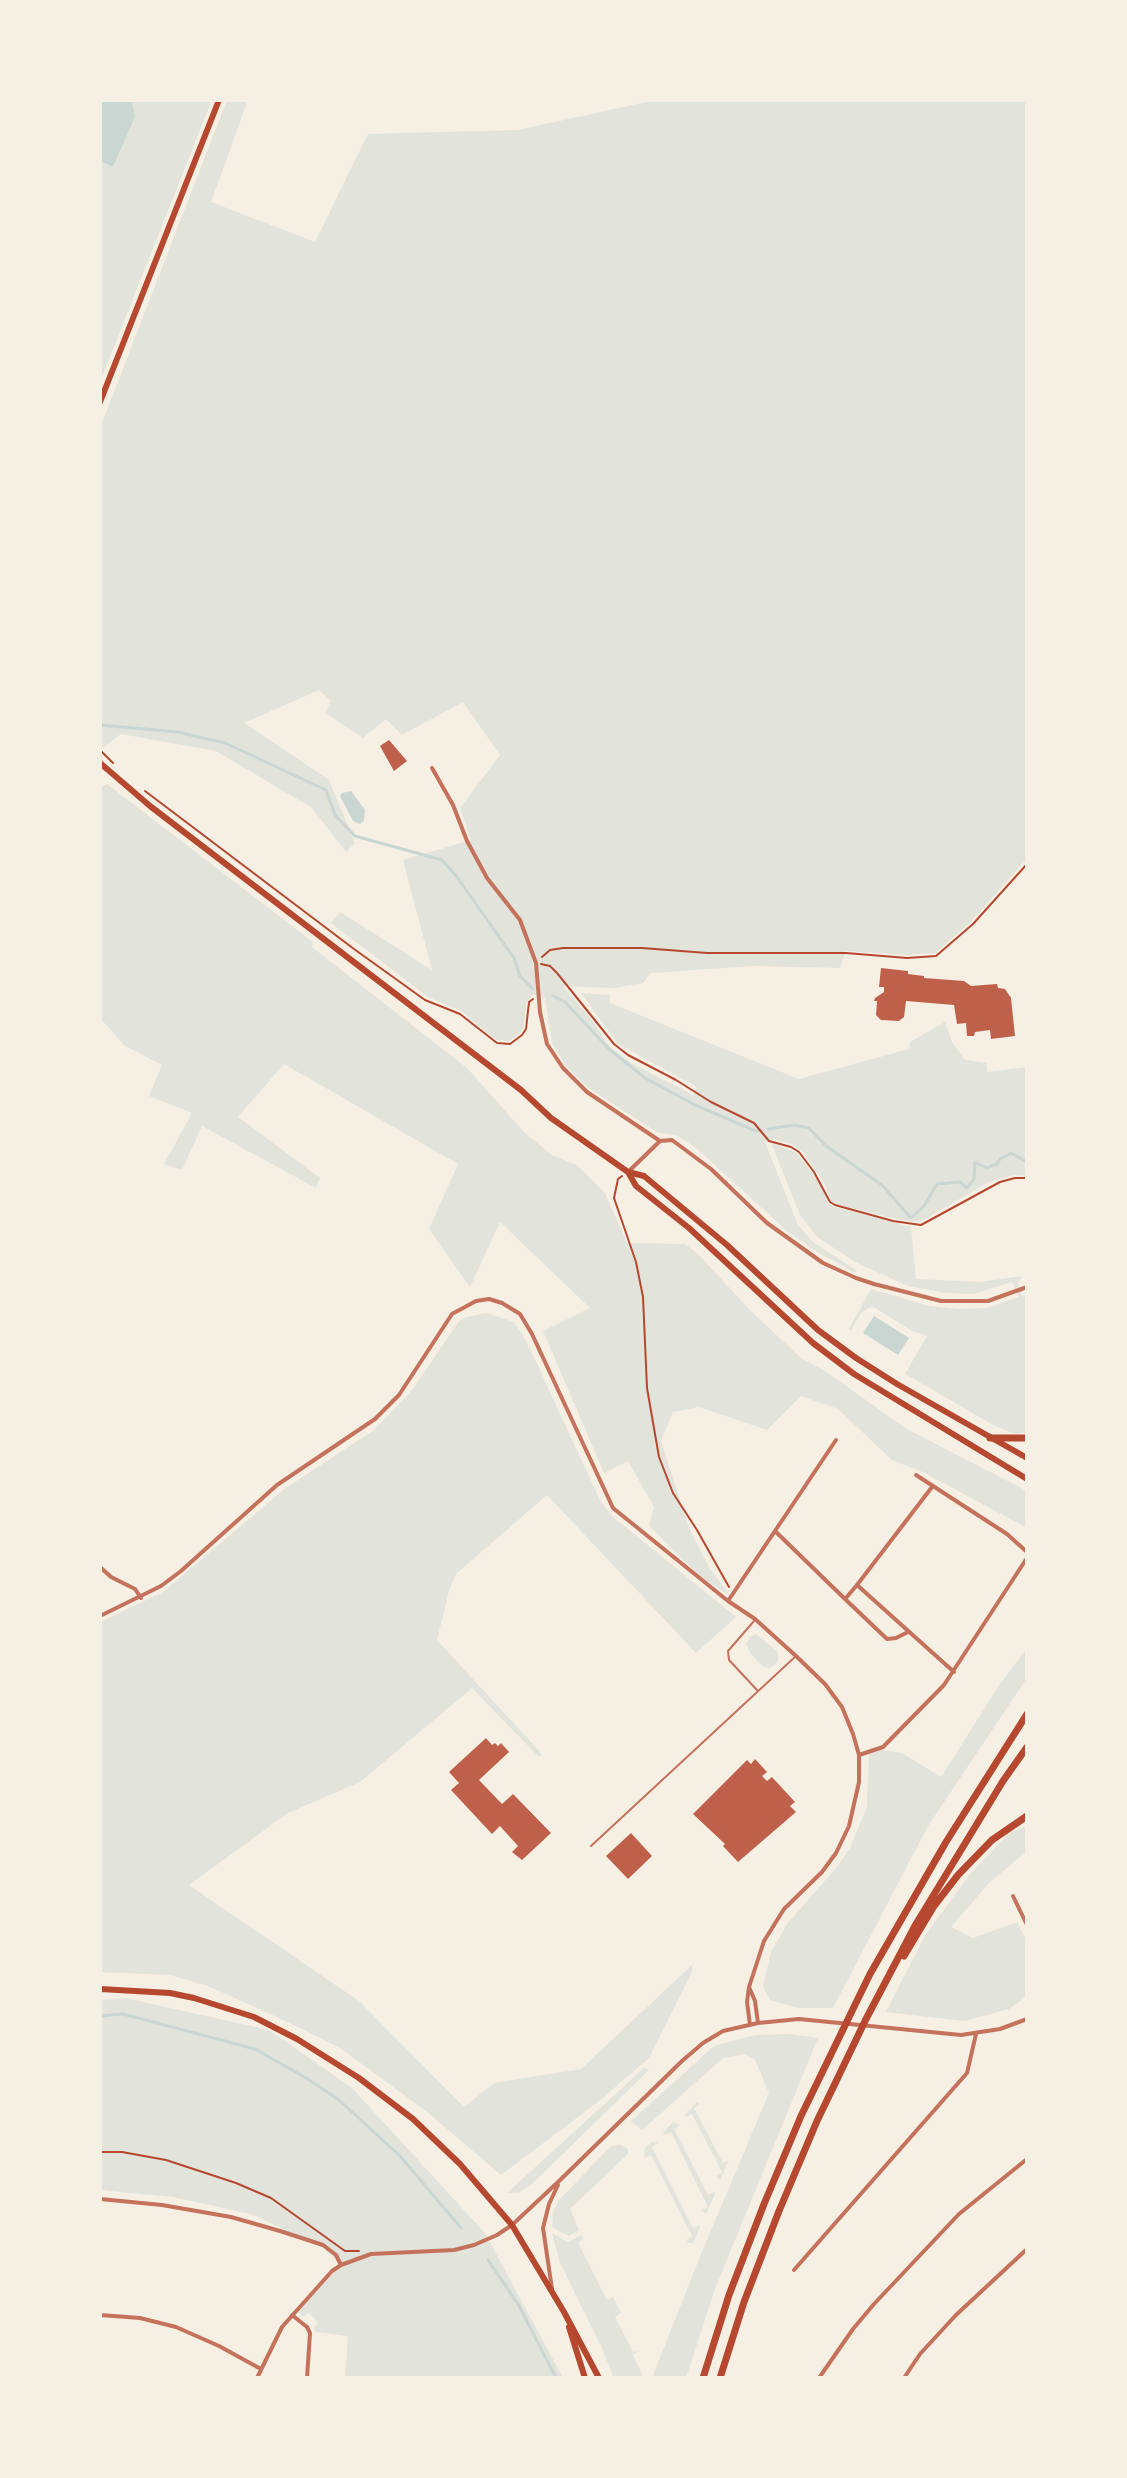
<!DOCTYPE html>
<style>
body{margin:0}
#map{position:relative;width:1127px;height:2478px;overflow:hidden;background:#f6efe4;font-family:"Exo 2",sans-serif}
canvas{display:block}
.frame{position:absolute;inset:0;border:102px solid #f6efe4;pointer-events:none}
</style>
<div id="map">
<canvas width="1127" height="2478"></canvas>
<div class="frame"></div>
</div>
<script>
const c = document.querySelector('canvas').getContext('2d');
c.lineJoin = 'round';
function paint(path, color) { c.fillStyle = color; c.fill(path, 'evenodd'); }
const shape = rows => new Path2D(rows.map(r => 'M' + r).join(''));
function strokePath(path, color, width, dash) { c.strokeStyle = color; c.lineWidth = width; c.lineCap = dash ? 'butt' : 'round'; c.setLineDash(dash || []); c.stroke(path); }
paint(shape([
 [132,100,212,100,100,382,100,161,113,167,135,117],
 [227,100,248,100,211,202,315,242,368,134,518,130,655,100,1027,100,1027,862,1023,863,970,923,935,953,907,955,846,951,840,968,753,966,651,973,643,983,614,988,563,986,592,1020,610,1047,631,1063,693,1095,697,1087,618,1044,581,993,610,995,610,1003,799,1079,909,1049,910,1042,945,1022,952,1042,965,1060,986,1063,987,1072,1027,1067,1027,1176,1014,1175,989,1182,920,1222,896,1219,836,1204,831,1201,825,1184,802,1151,792,1144,772,1139,765,1142,798,1225,813,1242,856,1270,855,1273,814,1250,788,1232,695,1147,676,1135,658,1133,590,1089,566,1066,552,1043,545,998,533,994,526,1003,524,1026,520,1034,509,1041,496,1040,461,1011,428,997,331,923,340,912,432,970,403,860,471,840,460,808,500,755,463,702,402,735,386,719,363,738,325,713,331,701,319,690,244,723,329,780,355,843,346,852,312,808,216,751,121,734,103,748,100,745,100,428],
 [107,784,313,942,312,947,467,1068,524,1132,552,1155,578,1166,605,1193,627,1243,685,1244,698,1254,751,1311,801,1358,824,1370,905,1428,1027,1491,1027,1528,925,1473,892,1460,838,1409,801,1396,767,1430,699,1407,673,1412,661,1441,689,1528,709,1567,730,1596,701,1577,649,1526,654,1507,628,1461,604,1473,543,1331,590,1308,500,1222,470,1287,429,1229,458,1164,284,1064,238,1117,320,1178,316,1188,202,1126,182,1170,164,1164,192,1113,149,1096,162,1065,125,1046,100,1018,100,787],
 [775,1144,797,1153,820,1183,828,1203,835,1207,911,1227,916,1279,980,1282,1023,1276,1018,1283,1022,1296,1027,1294,1027,1432,1015,1434,995,1426,905,1374,927,1336,912,1331,872,1306,861,1313,851,1330,849,1329,871,1289,929,1306,959,1309,987,1308,1019,1297,1012,1282,973,1294,945,1293,908,1286,857,1263,817,1237,800,1215,772,1145],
 [486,1313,514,1322,526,1340,600,1500,612,1516,736,1617,696,1653,547,1495,456,1574,449,1591,437,1640,542,1754,539,1757,472,1688,360,1782,288,1813,189,1885,359,2001,464,2107,494,2083,581,2069,693,1964,692,1972,649,2058,598,2102,501,2175,426,2111,340,2048,277,2017,208,1986,170,1975,100,1972,100,1622,163,1592,283,1490,374,1430,413,1389,459,1321,467,1317],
 [756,1634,777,1651,779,1658,775,1665,769,1668,762,1666,751,1654,746,1644,750,1637],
 [1027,1648,1027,1678,928,1826,833,2008,797,2008,770,2000,763,1986,771,1952,787,1924,836,1868,850,1848,867,1807,869,1748,902,1753,941,1777,998,1687],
 [1027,1826,1027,1853,1021,1856,989,1883,951,1927,973,1938,1017,1922,1027,1941,1027,1996,1009,2009,964,2021,886,2012,924,1937,970,1874,1010,1832],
 [125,1998,269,2030,352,2088,485,2233,563,2378,345,2378,348,2336,315,2332,314,2327,318,2322,309,2313,303,2317,298,2311,341,2265,322,2247,251,2214,173,2197,100,2190,100,2000],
 [790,2034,818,2038,715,2289,686,2378,652,2378,701,2254,769,2093,755,2060,744,2054,723,2058,642,2130,631,2121,714,2046,755,2035],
 [644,2068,649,2070,534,2182,521,2192,507,2193],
 [697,2102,700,2104,694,2108,723,2163,729,2160,720,2180,716,2176,722,2172,692,2114,686,2117,685,2114],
 [673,2122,680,2125,674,2129,708,2195,714,2192,715,2194,706,2214,702,2210,708,2207,671,2132,664,2135,663,2133],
 [652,2142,658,2143,652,2147,693,2228,699,2225,700,2227,693,2243,688,2243,687,2240,692,2236,651,2155,644,2158,645,2148],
 [621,2145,628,2149,628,2154,570,2209,579,2230,569,2236,552,2227,553,2212,558,2201,611,2146],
 [552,2233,568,2242,581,2235,584,2239,578,2243,607,2300,613,2297,621,2313,615,2317,633,2352,640,2350,633,2355,644,2378,614,2378,602,2348,560,2263]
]), '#e2e4dc');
paint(shape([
 [100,100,132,100,135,117,113,167,100,161],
 [351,791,365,810,364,821,360,824,353,821,340,796,342,793],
 [874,1316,909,1338,898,1355,863,1333]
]), '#c9d6d2');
strokePath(shape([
 [100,725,178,732,225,743,326,790,335,815,355,836,442,860,457,877,514,958,520,976,533,989],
 [553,996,565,1002,609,1049,645,1078,695,1105,756,1131,760,1130],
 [768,1129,794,1125,809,1128,826,1146,882,1185,911,1218,924,1206,937,1184,960,1182,967,1188,974,1179,975,1162,987,1168,997,1164,1000,1159,1011,1153,1027,1162],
 [100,2016,123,2014,255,2049,308,2079,339,2100,400,2156,461,2228],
 [488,2260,518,2304,556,2378]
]), '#c9d6d2', 3);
paint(shape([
 [389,740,407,761,394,771,380,746],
 [881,968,908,971,908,974,924,976,924,978,964,981,971,986,997,984,998,988,1005,989,1011,998,1015,1036,991,1039,990,1030,975,1032,974,1036,967,1036,966,1023,957,1024,954,1005,906,1001,904,1017,899,1021,881,1020,876,1015,877,1001,874,1001,875,998,884,992,884,987,879,987],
 [486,1738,492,1745,495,1743,498,1746,501,1743,509,1752,479,1780,502,1804,513,1794,551,1833,522,1860,512,1852,518,1846,500,1826,492,1834,451,1790,459,1783,449,1772],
 [755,1759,767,1772,762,1776,767,1781,772,1777,795,1802,790,1806,796,1812,738,1862,723,1846,725,1844,693,1814,747,1760,751,1764],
 [631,1833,652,1856,628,1879,606,1856]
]), '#bf614a');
strokePath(shape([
 [100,750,113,763],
 [145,791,354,949,425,1000,460,1014,497,1043,510,1044,522,1035,526,1029,529,1002,533,999],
 [542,957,550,950,563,948,642,948,707,953,846,953,907,958,936,956,973,924,1027,864],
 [541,964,550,966,557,973,614,1044,628,1055,676,1080,711,1102,754,1123,769,1141,791,1147,799,1152,814,1172,830,1202,835,1205,893,1221,921,1225,1000,1182,1015,1178,1027,1178],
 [622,1176,618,1179,614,1198,636,1262,643,1297,647,1388,659,1457,673,1493,697,1530,729,1587],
 [100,2152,122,2152,166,2160,236,2183,271,2198,345,2251,359,2251]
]), '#b5482f', 2);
strokePath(shape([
 [754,1621,728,1651,729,1660,757,1690],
 [591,1846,796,1656]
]), '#c5725c', 2);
strokePath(shape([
 [432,768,453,805,467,841,487,878,520,920,536,963,540,1012,547,1044,563,1068,587,1092,660,1141],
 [628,1172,660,1141,672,1140,711,1169,767,1223,823,1263,856,1278,874,1284,941,1301,988,1301,1027,1287],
 [916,1475,1007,1534,1027,1552],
 [775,1531,845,1599,857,1585,954,1672],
 [100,1567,111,1577,135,1589,141,1598],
 [857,1585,932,1487],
 [845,1599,887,1639,896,1638,908,1632],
 [728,1601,836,1440],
 [100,1616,161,1586,181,1571,277,1485,375,1419,399,1395,452,1314,476,1301,489,1299,502,1303,520,1314,532,1334,613,1508,728,1601,755,1619,796,1656,825,1684,842,1707,853,1734,859,1755,859,1782,849,1826,836,1853,822,1872,784,1909,764,1941,749,1987,747,2002,750,2025],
 [859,1755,883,1747,944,1685,1027,1558],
 [1013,1896,1027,1925],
 [749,1987,755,2001,758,2023],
 [100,2199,162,2205,231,2217,280,2231,323,2245,336,2255,341,2265],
 [794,2270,967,2073,976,2034],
 [552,2289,543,2228,549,2204,558,2185],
 [100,2315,140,2318,176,2327,219,2346,261,2369],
 [292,2315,307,2327,310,2333,307,2378],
 [257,2378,282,2327,332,2271,341,2265,371,2254,454,2250,474,2245,497,2235,512,2225,557,2183,682,2061,703,2043,723,2031,758,2023,799,2019,961,2035,1000,2029,1027,2019],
 [819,2378,853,2329,874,2304,959,2214,1027,2159],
 [904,2378,920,2354,956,2315,1027,2249]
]), '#c5725c', 4);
strokePath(shape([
 [100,402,219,100],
 [100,1989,170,1993,194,1998,254,2017,297,2039,359,2078,413,2119,460,2164,512,2225,564,2312,599,2378],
 [569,2327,585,2378]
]), '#b5482f', 6);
strokePath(shape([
 [100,763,150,806,521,1090,551,1118,628,1172,644,1176,727,1245,818,1330,856,1358,897,1384,1027,1458],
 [628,1172,636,1186,689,1228,813,1343,854,1374,1027,1479]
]), '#b5482f', 6);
strokePath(shape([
 [990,1438,1027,1438],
 [904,1956,934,1906,958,1875,992,1840,1027,1816],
 [703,2378,729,2295,764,2204,801,2116,870,1974,946,1842,1027,1714],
 [720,2378,744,2302,779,2211,817,2121,866,2019,916,1924,1003,1781,1027,1747]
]), '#b5482f', 7);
</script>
